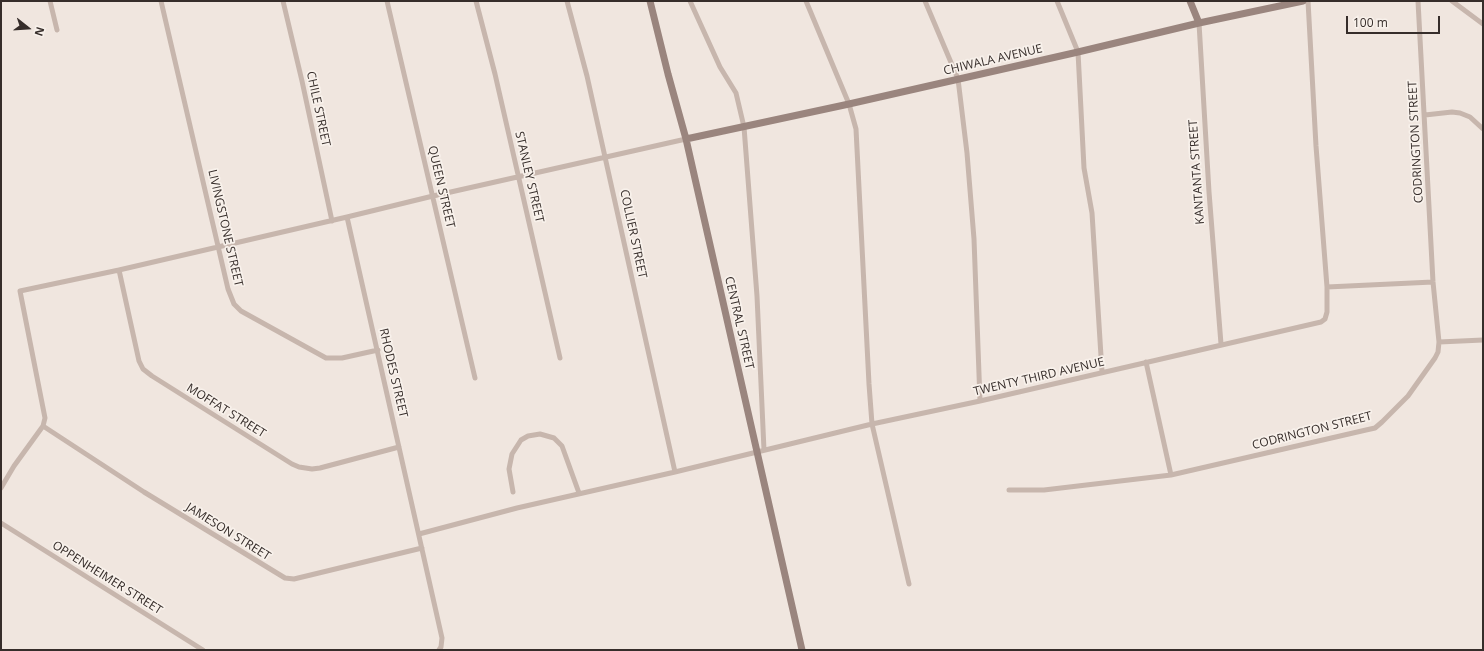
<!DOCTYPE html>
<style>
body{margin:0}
#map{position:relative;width:1484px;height:651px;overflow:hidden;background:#f0e6df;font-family:"Open Sans",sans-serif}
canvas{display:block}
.frame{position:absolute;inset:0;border:2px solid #362d2a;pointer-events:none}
.north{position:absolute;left:8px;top:8px;width:40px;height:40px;-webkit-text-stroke:3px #f8f1eb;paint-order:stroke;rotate:107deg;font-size:11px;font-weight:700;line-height:16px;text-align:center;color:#362d2a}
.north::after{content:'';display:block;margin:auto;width:14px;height:18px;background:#362d2a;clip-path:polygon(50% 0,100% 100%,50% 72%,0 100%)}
.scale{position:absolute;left:1346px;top:16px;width:94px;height:18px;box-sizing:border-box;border:2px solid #362d2a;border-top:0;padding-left:5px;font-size:12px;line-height:14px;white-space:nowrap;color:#362d2a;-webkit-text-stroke:3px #f8f1eb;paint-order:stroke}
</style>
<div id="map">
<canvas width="1484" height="651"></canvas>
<div class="frame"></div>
<div class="north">N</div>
<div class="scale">100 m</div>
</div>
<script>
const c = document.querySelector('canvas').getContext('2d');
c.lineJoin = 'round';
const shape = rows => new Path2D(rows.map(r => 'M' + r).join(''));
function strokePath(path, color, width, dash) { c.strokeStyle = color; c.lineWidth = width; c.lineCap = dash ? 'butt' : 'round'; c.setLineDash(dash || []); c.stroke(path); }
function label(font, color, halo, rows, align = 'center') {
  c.font = font + ' "Open Sans",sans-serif'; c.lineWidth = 3.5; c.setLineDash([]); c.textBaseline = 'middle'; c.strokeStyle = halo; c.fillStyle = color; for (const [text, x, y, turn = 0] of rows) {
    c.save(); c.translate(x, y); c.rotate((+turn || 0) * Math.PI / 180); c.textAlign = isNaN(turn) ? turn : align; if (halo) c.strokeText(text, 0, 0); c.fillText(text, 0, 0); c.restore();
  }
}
strokePath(shape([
 [50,1,57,30],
 [161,1,228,289,234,304,241,311,326,358,342,358,378,350],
 [283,1,302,81,332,221],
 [387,1,475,378],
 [476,1,495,74,560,358],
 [567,1,587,76,675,472],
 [690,1,720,67,736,93,744,127,757,296,764,450],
 [806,1,849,104,856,129,869,384,872,424,909,584],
 [925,1,958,79,967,153,974,239,980,401],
 [1057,1,1078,52,1084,168,1092,213,1102,372],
 [1452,1,1483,24],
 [1199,23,1209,192,1221,344],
 [1425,115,1452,112,1460,113,1470,117,1483,129],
 [347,217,442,638,441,647,439,650],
 [119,270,139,361,143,369,152,376,292,464,299,467,312,469,320,468,399,447],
 [1327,287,1433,282],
 [1439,342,1483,340],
 [1146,362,1171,475],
 [43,426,144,492,285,578,294,579,422,548],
 [1,488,14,466,43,426,45,418,20,291,119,270,347,217,433,196,686,139],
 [1009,490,1044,490,1171,475,1366,430,1375,428,1382,422,1408,396,1435,358,1438,352,1439,342,1433,282,1418,1],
 [513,492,509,469,512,454,521,440,528,436,540,434,554,438,562,446,579,493],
 [1,523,203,650],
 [419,534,517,508,675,472,872,424,980,401,1321,322,1325,319,1327,312,1327,287,1316,146,1308,1]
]), '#c7b6ad', 5);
strokePath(shape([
 [650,1,668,74,686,139,802,650],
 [1190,1,1199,23],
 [686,139,849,104,1078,52,1199,23,1303,1]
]), '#9a857e', 7);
label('12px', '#362d2a', '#f8f1eb', [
 ["CHIWALA AVENUE",993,60,-13],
 ["CHILE STREET",318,109,78],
 ["CODRINGTON STREET",1416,142,-93],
 ["KANTANTA STREET",1197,172,-94],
 ["STANLEY STREET",529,177,77],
 ["QUEEN STREET",441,187,77],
 ["LIVINGSTONE STREET",225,228,77],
 ["COLLIER STREET",633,234,78],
 ["CENTRAL STREET",739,323,77],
 ["RHODES STREET",393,373,77],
 ["TWENTY THIRD AVENUE",1039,377,-13],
 ["MOFFAT STREET",226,411,32],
 ["CODRINGTON STREET",1312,431,-14],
 ["JAMESON STREET",228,532,32],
 ["OPPENHEIMER STREET",107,578,32]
]);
</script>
